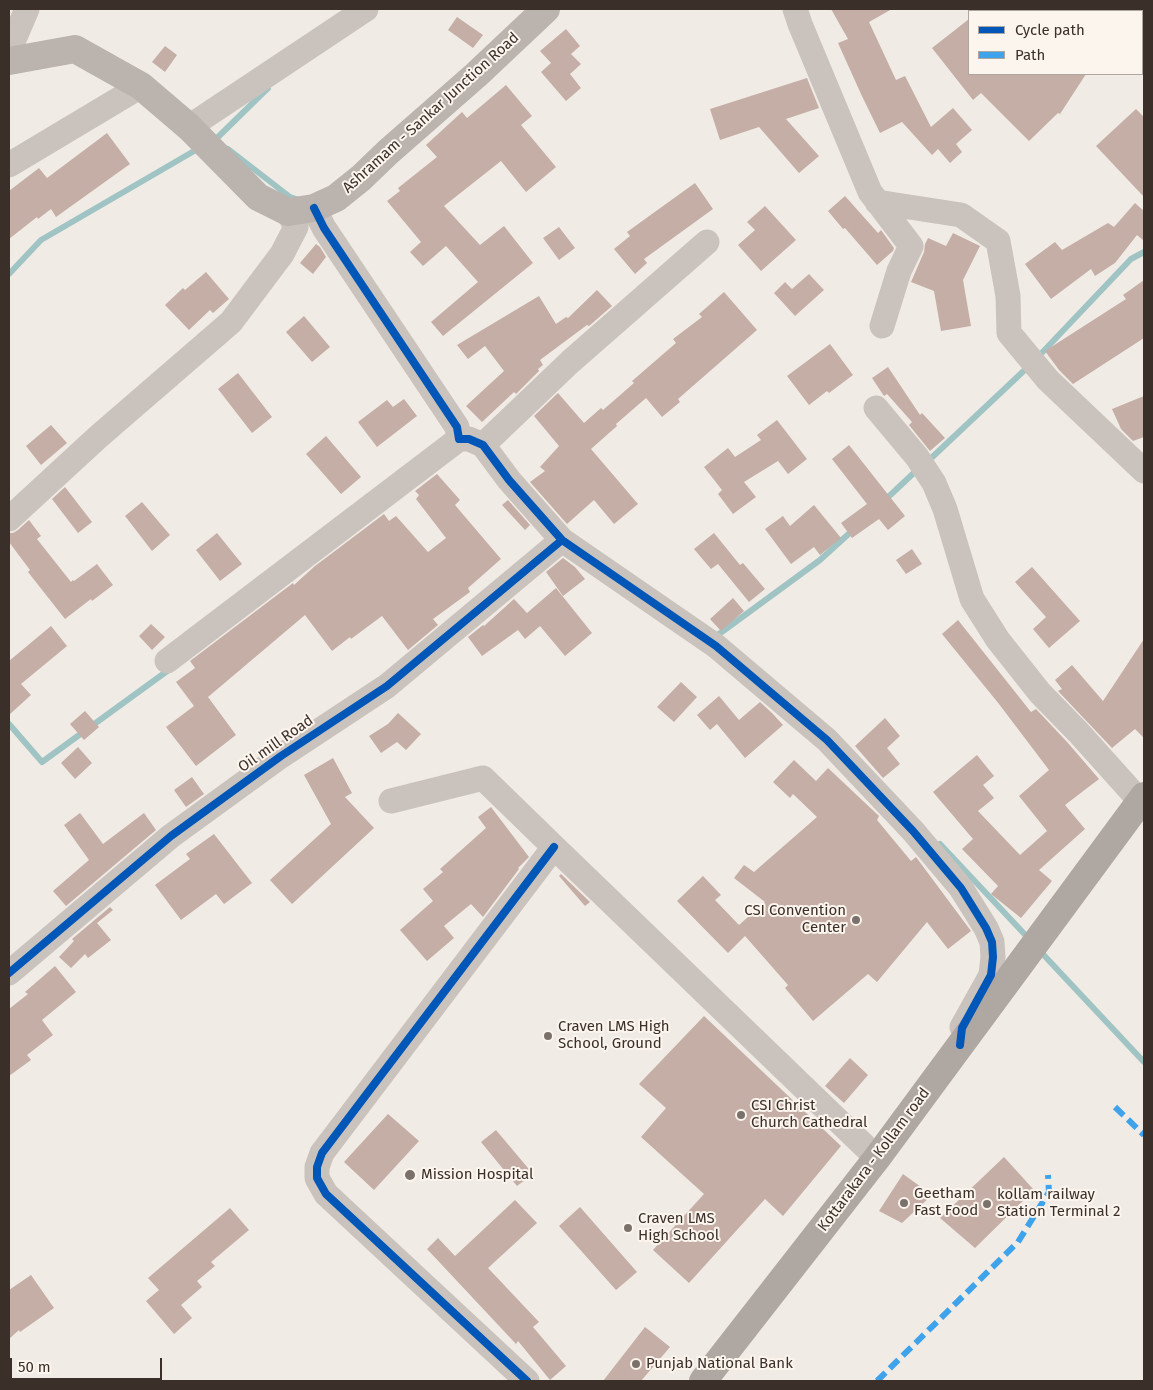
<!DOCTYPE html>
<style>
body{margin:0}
#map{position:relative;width:1153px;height:1390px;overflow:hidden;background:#f0ebe5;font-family:"Fira Sans",sans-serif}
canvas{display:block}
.frame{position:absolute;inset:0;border:10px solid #3b2f2a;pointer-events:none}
.legend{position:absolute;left:968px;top:10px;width:175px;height:65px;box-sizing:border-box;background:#fbf5ee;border:1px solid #aea6a0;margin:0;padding:6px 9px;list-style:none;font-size:15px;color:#3b2f2a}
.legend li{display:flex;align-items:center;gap:10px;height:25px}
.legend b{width:25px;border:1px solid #aea6a0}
.scale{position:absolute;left:10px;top:1358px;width:152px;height:22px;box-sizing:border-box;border:2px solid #3b2f2a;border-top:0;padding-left:6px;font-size:15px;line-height:18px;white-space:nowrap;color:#3b2f2a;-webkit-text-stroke:4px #fbf5ee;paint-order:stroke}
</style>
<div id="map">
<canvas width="1153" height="1390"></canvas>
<div class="frame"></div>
<ul class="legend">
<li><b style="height:6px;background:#0057b8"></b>Cycle path</li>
<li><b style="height:6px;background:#3fa3eb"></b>Path</li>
</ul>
<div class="scale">50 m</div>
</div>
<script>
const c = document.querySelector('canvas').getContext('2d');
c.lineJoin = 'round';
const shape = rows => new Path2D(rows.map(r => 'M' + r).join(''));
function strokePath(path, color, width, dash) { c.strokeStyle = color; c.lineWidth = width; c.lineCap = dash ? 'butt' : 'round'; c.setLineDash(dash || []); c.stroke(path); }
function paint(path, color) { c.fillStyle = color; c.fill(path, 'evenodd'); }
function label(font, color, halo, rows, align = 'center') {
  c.font = font + ' "Fira Sans",sans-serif'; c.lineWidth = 4; c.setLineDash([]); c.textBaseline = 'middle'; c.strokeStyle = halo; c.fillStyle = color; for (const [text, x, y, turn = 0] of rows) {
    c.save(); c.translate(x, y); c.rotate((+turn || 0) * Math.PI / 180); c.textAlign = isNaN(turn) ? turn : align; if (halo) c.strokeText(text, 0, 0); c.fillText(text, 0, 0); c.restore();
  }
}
strokePath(shape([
 [211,141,216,139,268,88],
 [228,149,290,197,299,200],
 [9,274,41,240,201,147],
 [1037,358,1131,259,1144,252],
 [926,463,1030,365],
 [884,501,918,469],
 [715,637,820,560,854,529],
 [9,724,42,762,170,669],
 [940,844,1031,941],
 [1039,950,1144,1062]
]), '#a0c4c3', 6);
paint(shape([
 [831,9,892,9,869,22,896,80,905,76,931,127,953,108,972,130,956,144,962,152,950,163,938,149,932,155,902,122,880,133,861,94,838,43,848,39],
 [457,17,483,35,473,48,448,30],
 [969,19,969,74,1086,74,1060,114,1058,113,1029,141,981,93,973,100,932,48],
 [566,29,580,46,571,54,581,64,570,74,581,88,566,101,541,72,551,63,540,51],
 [165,46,177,55,165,72,152,62],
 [807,78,819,108,786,119,819,156,799,173,759,127,720,140,710,109],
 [506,85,532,116,521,125,556,167,526,192,501,161,444,206,480,245,504,226,533,263,443,336,431,322,478,282,446,246,423,266,410,252,421,242,387,201,400,191,398,188,437,157,426,145,462,112,467,118],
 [1136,109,1144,117,1144,197,1096,146],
 [107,133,130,164,56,217,51,209,38,219,37,217,9,239,9,191,39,168,47,178],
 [695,183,713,209,644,259,647,263,635,274,614,249,630,236,627,232],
 [845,196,878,233,881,230,894,248,893,251,877,265,845,228,843,229,828,211],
 [1135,203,1144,211,1144,241,1137,235,1115,263,1095,276,1091,269,1051,299,1025,264,1055,242,1062,250,1108,223,1114,227],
 [765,206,796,240,761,271,738,245,755,230,747,222],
 [559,227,575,248,559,260,543,238],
 [953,233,980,246,963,280,971,326,941,331,934,291,911,282,924,252,925,244,928,238,946,246],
 [316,244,320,247,326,257,313,274,300,263],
 [206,272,229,299,213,313,210,310,189,330,165,305,183,288,185,290],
 [809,274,824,290,795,316,774,293,785,282,792,289],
 [1144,280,1144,338,1073,384,1059,370,1045,351,1126,299,1123,295],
 [597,290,612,306,589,326,587,325,540,360,543,365,538,369,539,371,516,394,514,392,482,422,466,406,504,371,485,346,468,359,457,345,539,296,556,324,566,317,568,318],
 [724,292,757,330,678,399,680,402,662,417,646,398,616,424,617,426,591,449,638,504,614,524,594,500,567,524,530,482,545,471,540,467,559,446,534,416,558,393,584,423,601,408,603,410,634,383,632,381,676,343,673,339,702,317,699,314],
 [304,316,330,347,312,362,286,332],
 [830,344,853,375,829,393,827,391,809,405,787,376],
 [888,367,920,415,922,413,945,438,930,451,909,425,912,422,887,394,884,396,872,378],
 [238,373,272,417,252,433,218,389],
 [1144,396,1144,437,1133,441,1121,429,1112,409],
 [404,399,417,416,377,447,358,422,387,400,393,407],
 [777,420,807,459,788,474,778,461,744,482,756,497,733,514,718,494,722,490,704,467,728,448,735,457,761,440,757,435],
 [51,425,67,443,41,465,26,446],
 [326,436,361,477,341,494,306,454],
 [849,445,905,516,888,530,879,519,852,538,841,523,867,504,832,459],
 [437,474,460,500,455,505,501,559,468,588,470,592,433,619,438,625,408,650,382,616,351,639,350,637,332,651,305,615,208,697,236,735,196,766,166,727,194,706,176,682,195,668,190,661,293,583,294,585,315,566,384,514,389,521,396,516,428,552,446,538,416,499,419,495,415,491],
 [65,487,92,522,78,533,52,499],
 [508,500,530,525,525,530,502,505],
 [142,502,170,535,152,551,125,516],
 [814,505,841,538,820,555,814,547,791,564,765,529,783,516,790,526],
 [29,520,41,536,37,539,71,582,73,580,74,581,97,564,113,585,92,601,91,599,65,619,28,572,30,570,9,542,9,533,13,533,18,530],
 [217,533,242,564,220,581,196,550],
 [714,533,740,565,743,563,765,589,749,602,718,564,711,569,694,549],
 [912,549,922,564,906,574,896,560],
 [563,558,575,567,585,579,563,596,546,572],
 [1032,567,1080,621,1049,648,1033,629,1046,617,1015,582],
 [556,588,592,633,565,656,540,626,525,639,518,630,482,656,468,637,483,625,484,626,514,599,527,613],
 [733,598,744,611,721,631,710,619],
 [958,620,1031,712,1036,709,1068,743,1099,779,1065,805,1085,829,1039,870,1052,881,1021,918,991,894,998,886,962,849,973,839,933,792,977,755,994,776,983,785,994,798,978,811,1020,855,1047,831,1019,796,1049,770,999,704,942,634],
 [151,624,165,637,152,650,139,636],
 [51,626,67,646,21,684,31,695,9,715,9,661],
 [1144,639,1144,738,1135,729,1112,748,1058,691,1062,689,1055,680,1072,665,1103,701],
 [681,682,697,697,674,722,657,707],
 [719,696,739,720,760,702,772,713,783,725,745,758,717,724,710,730,697,715],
 [85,711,99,727,84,740,70,724],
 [398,713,421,734,406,750,397,742,381,753,369,736,388,724],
 [885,718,900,736,887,748,900,764,883,778,855,746],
 [78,747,92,763,75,779,61,763],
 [333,758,352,793,345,797,374,828,292,904,270,880,331,824,304,775],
 [794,760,816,781,828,768,879,816,877,820,911,861,916,857,971,931,948,949,927,922,877,982,868,974,813,1021,785,988,788,985,745,936,728,953,677,901,703,876,721,895,715,900,739,925,765,902,734,878,744,865,754,872,817,817,793,794,790,798,773,782],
 [192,777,204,794,186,807,174,790],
 [491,807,529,857,518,868,519,869,483,917,471,904,444,926,454,938,427,961,400,930,433,901,423,889,443,872,440,869,486,828,478,817],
 [80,813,103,844,144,813,156,830,66,906,53,891,89,860,64,825],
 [214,834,252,883,224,904,216,894,181,920,155,885,190,859,186,854],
 [561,874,590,902,585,906,559,876],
 [110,907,113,910,97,923,111,940,88,958,85,954,71,968,59,957,74,941,72,939],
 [55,966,76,992,42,1020,53,1035,27,1055,31,1060,9,1076,9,1009,28,994,25,992],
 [704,1016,841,1146,783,1216,765,1199,689,1283,653,1250,704,1194,641,1137,666,1108,639,1084],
 [850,1058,868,1075,844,1103,825,1086],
 [388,1114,419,1141,374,1190,344,1162],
 [496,1130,533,1174,517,1186,481,1142],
 [1004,1157,1034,1190,975,1248,940,1218],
 [903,1174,932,1195,902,1223,879,1211],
 [515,1200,537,1223,488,1268,539,1322,533,1327,566,1366,550,1380,518,1341,516,1344,427,1249,438,1238,455,1256],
 [580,1207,637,1272,616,1290,559,1226],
 [230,1208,249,1230,211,1262,215,1266,197,1281,202,1287,181,1305,192,1318,174,1334,146,1301,159,1290,148,1278],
 [31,1275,54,1308,20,1332,19,1330,9,1339,9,1290],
 [645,1327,670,1347,641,1381,603,1381]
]), '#c5aea6');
strokePath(shape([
 [795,9,800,24,870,192,911,246,899,271,882,326],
 [9,51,27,9],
 [189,127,366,9],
 [9,165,141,86],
 [877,202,961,215,998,241,1008,296,1009,333,1048,380,1144,471],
 [314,208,324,228,457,427,459,439,469,439,483,445,509,480,562,540,716,646,827,740,913,831,961,888,986,928,992,942,993,957,991,975,962,1027],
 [876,408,917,457,934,483,945,509,972,599,998,640,1040,693,1079,733,1140,801],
 [483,445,570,362,707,242],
 [9,519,98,437,231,322,282,254,296,227,288,212],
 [167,661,459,439],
 [391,801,483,778,554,847,877,1158],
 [9,973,171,836,281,756,387,686,562,540],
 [527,1381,326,1194,317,1178,317,1167,322,1153,554,847]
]), '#cac3bd', 25);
strokePath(shape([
 [9,61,75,49,141,86,189,127,258,197,288,212,314,208,336,198,361,178,388,152,476,75,546,9]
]), '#bab3ae', 28);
strokePath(shape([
 [703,1381,877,1158,1144,796]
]), '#afa7a2', 28);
strokePath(shape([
 [1115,1107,1144,1135],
 [877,1381,1018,1242,1049,1192,1048,1175]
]), '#3fa3eb', 6, [12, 6]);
strokePath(shape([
 [314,208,324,228,457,427,459,439,469,439,483,445,509,480,562,540,716,646,827,740,913,831,961,888,986,928,992,942,993,957,991,975,962,1028,960,1045],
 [9,973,171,836,281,756,387,686,562,540],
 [527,1381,326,1194,317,1178,317,1167,322,1153,554,847]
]), '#0057b8', 8);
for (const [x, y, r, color] of [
 [856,920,5,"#7a716b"],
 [548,1036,5,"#7a716b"],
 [741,1115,5,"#7a716b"],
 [410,1175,6,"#7a716b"],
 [904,1203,5,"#7a716b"],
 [987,1204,5,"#7a716b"],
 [628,1228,5,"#7a716b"],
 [636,1364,5,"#7a716b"]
]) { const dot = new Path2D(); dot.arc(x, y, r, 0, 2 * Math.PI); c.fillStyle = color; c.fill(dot); strokePath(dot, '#fbf5ee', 2); }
label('15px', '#3b2f2a', '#fbf5ee', [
 ["Ashramam - Sankar Junction Road",431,113,-42],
 ["Oil mill Road",276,744,-35],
 ["Kottarakara - Kollam road",874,1160,-53]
]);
label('15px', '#3b2f2a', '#fbf5ee', [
 ["CSI Convention",846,911,"right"],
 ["Center",846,928,"right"],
 ["Craven LMS High",558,1027],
 ["School, Ground",558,1044],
 ["CSI Christ",751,1106],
 ["Church Cathedral",751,1123],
 ["Mission Hospital",421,1175],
 ["Geetham",914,1194],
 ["Fast Food",914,1211],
 ["kollam railway",997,1195],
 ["Station Terminal 2",997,1212],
 ["Craven LMS",638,1219],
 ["High School",638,1236],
 ["Punjab National Bank",646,1364]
], 'left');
</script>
